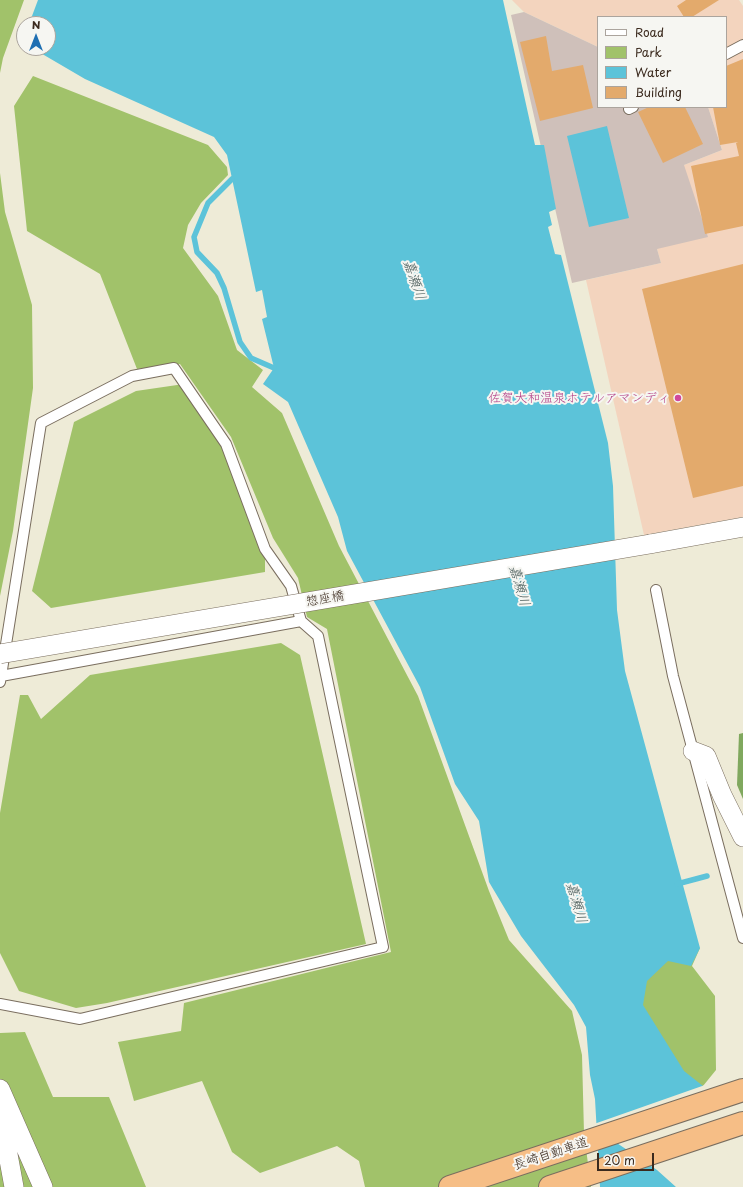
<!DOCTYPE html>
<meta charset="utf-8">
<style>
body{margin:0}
#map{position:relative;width:743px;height:1187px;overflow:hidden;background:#eeebd7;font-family:"Playpen Sans",sans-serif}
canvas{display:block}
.legend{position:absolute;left:597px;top:16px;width:130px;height:92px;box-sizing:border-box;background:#f6f6f2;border:1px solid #aba49d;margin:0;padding:5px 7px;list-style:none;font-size:12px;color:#3b2a1e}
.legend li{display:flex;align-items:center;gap:8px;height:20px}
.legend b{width:20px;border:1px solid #aba49d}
.north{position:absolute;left:16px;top:16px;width:40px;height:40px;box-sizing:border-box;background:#f6f6f2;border:1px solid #aba49d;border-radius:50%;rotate:0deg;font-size:11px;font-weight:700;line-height:16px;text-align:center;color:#3b2a1e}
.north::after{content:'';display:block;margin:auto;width:14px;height:18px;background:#1f6fb2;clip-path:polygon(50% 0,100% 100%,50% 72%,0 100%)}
.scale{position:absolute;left:597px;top:1153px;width:57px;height:18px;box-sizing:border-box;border:2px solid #3b2a1e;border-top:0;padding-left:5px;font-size:12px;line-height:14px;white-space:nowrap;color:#3b2a1e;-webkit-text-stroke:3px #f6f6f2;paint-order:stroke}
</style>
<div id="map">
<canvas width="743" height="1187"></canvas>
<ul class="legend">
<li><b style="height:5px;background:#fff"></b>Road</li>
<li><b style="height:11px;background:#a1c26a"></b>Park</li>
<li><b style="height:11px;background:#5cc3d9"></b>Water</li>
<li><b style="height:11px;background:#e3aa6c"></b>Building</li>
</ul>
<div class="north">N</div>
<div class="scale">20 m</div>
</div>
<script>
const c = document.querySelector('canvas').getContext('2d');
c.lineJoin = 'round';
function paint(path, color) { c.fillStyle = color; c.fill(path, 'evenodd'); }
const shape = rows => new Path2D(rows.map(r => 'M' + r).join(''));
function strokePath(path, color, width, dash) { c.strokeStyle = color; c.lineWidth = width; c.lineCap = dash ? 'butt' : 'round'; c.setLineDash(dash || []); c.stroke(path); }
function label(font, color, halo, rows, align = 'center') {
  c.font = font + ' "Playpen Sans","Klee One",sans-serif'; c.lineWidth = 4; c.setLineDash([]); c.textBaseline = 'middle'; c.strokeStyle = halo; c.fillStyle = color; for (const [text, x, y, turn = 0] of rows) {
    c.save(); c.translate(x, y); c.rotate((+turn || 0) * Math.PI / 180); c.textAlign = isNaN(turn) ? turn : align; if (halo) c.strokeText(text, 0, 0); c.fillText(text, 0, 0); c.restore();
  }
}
paint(shape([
 [512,0,739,0,743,6,743,517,644,535,586,280,661,263,657,249,684,165,722,150,708,107,726,107,726,17,598,17,598,47,524,12]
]), '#f3d4be');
paint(shape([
 [524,12,598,47,598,107,708,107,722,150,684,165,708,237,657,249,661,263,572,283,511,15]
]), '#cfc0ba');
paint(shape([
 [0,0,24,0,3,58,0,73],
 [33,76,208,145,227,167,228,175,201,203,188,225,183,248,218,296,237,350,263,370,252,387,282,413,339,546,418,696,489,891,509,940,572,1011,582,1055,584,1133,591,1187,365,1187,359,1161,337,1146,260,1173,232,1152,202,1081,134,1101,118,1042,181,1031,184,1003,391,952,327,629,307,617,298,578,273,538,231,437,180,364,137,369,100,274,27,231,14,106],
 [0,173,5,212,32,305,33,388,13,531,0,596],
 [184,384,226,444,265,549,265,572,51,608,32,591,74,422,136,391],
 [281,643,300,655,366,944,107,1003,76,1008,19,991,0,953,0,813,20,695,28,695,41,719,90,675],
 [686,937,700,948,692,966,715,996,716,1070,703,1086,729,1163,625,1006,634,980],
 [25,1032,53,1097,109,1097,146,1187,0,1187,0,1033]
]), '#a1c26a');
paint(shape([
 [743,733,743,799,737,785,739,734]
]), '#80a85e');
paint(shape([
 [38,0,503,0,535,145,544,145,556,209,549,212,552,225,548,227,555,254,561,255,608,443,613,486,617,610,625,671,700,948,691,966,668,961,647,981,643,1005,684,1071,703,1086,729,1163,729,1187,600,1187,595,1099,590,1075,586,1027,574,1005,521,936,489,882,479,821,455,784,420,687,347,551,338,517,288,402,263,384,274,368,262,319,267,317,262,290,256,292,227,155,214,137,85,79,32,48,48,48,48,24,29,24],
 [607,126,629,218,589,227,567,136]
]), '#5cc3d9');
paint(shape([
 [705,1085,731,1163,731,1187,676,1187,657,1170,596,1129,594,1131,594,1124]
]), '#eeebd7');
strokePath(shape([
 [232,179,208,203,194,237,197,252,217,273,224,288,240,342,251,358,274,368],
 [677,884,707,876]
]), '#5cc3d9', 5.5);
paint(shape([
 [686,0,719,0,692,17,684,17,677,6],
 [546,36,552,71,583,65,593,108,540,121,520,42],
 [743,59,743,226,705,234,691,166,739,156,736,143,738,142,720,145,713,107,726,107,726,66],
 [649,107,685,107,703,144,663,163,638,112],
 [743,264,743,486,693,498,642,289]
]), '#e3aa6c');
const lane = shape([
 [726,54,743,45],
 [629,109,633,107],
 [656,590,673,676,743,938],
 [1,676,41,423,132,376,174,368,226,444,265,549,291,586,301,621],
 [0,682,1,676,301,621,318,636,383,947,80,1019,0,1004]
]);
const street = shape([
 [650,544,743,527],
 [693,751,706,756,722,795,743,837],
 [0,1089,43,1187],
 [0,1111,14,1187]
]);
const highway = shape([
 [450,1187,743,1090],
 [550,1187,743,1123]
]);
strokePath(lane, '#7a6e5f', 12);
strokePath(street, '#7a6e5f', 20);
strokePath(highway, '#7a6e5f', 24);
strokePath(lane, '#fff', 10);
strokePath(street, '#fff', 19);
strokePath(highway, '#f6be86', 22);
const streetBridge = shape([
 [0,654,650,544]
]);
strokePath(streetBridge, '#7a6e5f', 20, []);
strokePath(streetBridge, '#fff', 19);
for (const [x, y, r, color] of [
 [678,398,4,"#d1479c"]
]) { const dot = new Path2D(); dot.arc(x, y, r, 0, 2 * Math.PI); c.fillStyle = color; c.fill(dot); strokePath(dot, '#f6f6f2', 1.5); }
label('13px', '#b23c85', '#f6f6f2', [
 ["佐賀大和温泉ホテルアマンディ",670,398]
], 'right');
label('13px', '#3b2a1e', '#f6f6f2', [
 ["惣座橋",325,599,-10],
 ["長崎自動車道",551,1154,-18]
]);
label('italic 14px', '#455856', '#f6f6f2', [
 ["嘉瀬川",414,280,71],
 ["嘉瀬川",519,586,74],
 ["嘉瀬川",576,903,74]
]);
</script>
